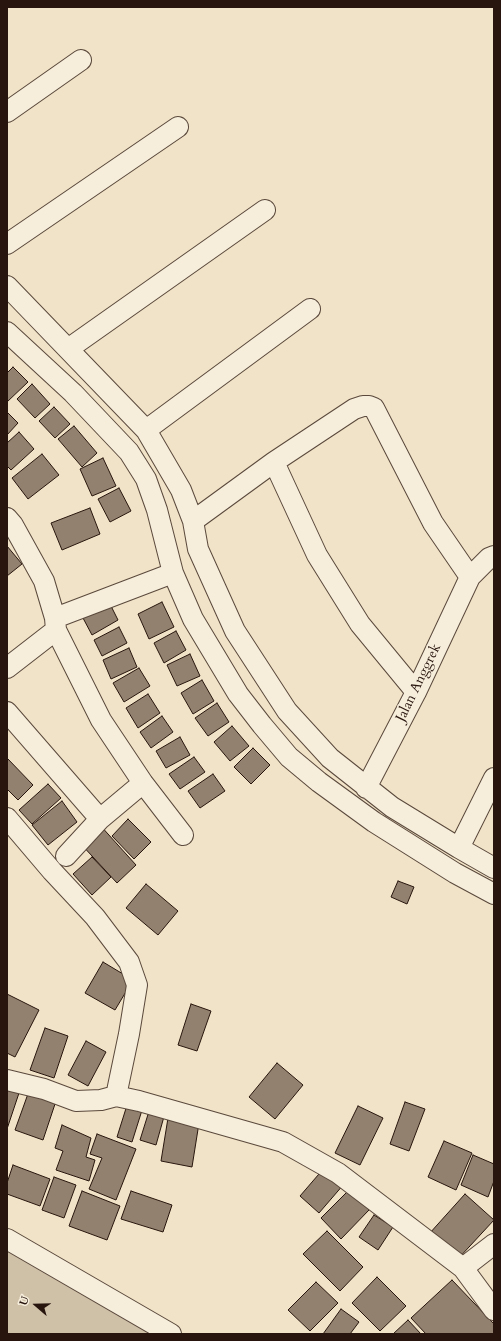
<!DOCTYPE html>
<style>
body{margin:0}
#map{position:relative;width:501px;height:1341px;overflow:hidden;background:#f1e3c7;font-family:Cardo,serif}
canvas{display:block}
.frame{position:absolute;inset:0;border:8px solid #28160e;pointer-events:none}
.north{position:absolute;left:16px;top:1285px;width:40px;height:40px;-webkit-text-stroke:3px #f6eddb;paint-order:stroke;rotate:290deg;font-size:11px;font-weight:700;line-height:16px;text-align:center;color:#28160e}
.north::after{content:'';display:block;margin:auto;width:14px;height:18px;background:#28160e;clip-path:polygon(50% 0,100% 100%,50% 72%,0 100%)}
</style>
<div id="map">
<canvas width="501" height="1341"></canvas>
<div class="frame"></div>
<div class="north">U</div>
</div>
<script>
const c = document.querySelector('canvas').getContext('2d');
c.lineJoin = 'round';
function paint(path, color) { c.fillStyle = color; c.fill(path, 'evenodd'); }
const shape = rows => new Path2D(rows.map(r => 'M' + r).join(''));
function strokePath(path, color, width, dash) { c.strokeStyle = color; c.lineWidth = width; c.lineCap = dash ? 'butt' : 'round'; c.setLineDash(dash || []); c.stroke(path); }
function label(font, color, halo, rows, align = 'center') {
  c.font = font + ' Cardo,serif'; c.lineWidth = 3; c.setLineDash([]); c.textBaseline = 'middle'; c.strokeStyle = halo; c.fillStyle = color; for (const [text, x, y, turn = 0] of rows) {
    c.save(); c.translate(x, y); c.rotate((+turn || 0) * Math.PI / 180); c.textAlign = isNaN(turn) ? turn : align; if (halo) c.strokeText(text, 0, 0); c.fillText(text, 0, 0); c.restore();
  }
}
paint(shape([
 [7,1239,170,1334,7,1334]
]), '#cfc0a8');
const building = shape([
 [13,367,28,382,7,402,7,373,13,367],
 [32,384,50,404,35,418,17,399,32,384],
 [54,407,70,424,55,438,39,421,54,407],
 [7,412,18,423,7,435,7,412],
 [74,426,97,453,82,467,58,439,74,426],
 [19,432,34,449,11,470,7,466,7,443,19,432],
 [42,454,59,475,28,499,12,478,42,454],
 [103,458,116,486,92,496,80,469,103,458],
 [119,488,131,511,110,522,98,499,119,488],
 [90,508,100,534,62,550,51,523,90,508],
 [7,546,22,564,7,576,7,546],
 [162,602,174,627,149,639,138,614,162,602],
 [110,604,118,620,92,635,83,618,110,604],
 [119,627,127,643,102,656,94,640,119,627],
 [176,631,186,650,164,663,154,643,176,631],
 [129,648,137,667,111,679,103,660,129,648],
 [190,654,200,676,177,686,167,665,190,654],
 [139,668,150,686,124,702,113,683,139,668],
 [202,680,214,701,193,714,181,693,202,680],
 [148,694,160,713,138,728,126,708,148,694],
 [217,703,229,722,208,736,195,718,217,703],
 [162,716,173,732,151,748,140,732,162,716],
 [232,726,249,746,230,761,214,742,232,726],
 [180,737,190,755,166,768,156,751,180,737],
 [253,748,270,765,251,784,234,767,253,748],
 [194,757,205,772,180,789,169,774,194,757],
 [7,758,33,785,18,800,7,789,7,758],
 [213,774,225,791,200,808,188,791,213,774],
 [48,784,61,798,32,824,19,810,48,784],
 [62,801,77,822,48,845,32,825,62,801],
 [128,819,151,842,134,859,112,836,128,819],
 [99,824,136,865,117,883,80,843,99,824],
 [92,857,111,877,92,895,73,874,92,857],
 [398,881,414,887,407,904,391,897,398,881],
 [146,884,178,911,158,935,126,908,146,884],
 [103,962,133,980,115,1010,85,993,103,962],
 [7,994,39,1010,15,1057,7,1053,7,994],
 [191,1004,211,1011,197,1051,178,1045,191,1004],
 [45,1028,68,1036,54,1078,30,1070,45,1028],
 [86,1041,106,1052,88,1086,68,1075,86,1041],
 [277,1063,303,1085,275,1119,249,1097,277,1063],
 [7,1089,19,1093,7,1129,7,1089],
 [29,1091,56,1101,43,1140,15,1130,29,1091],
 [128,1102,143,1107,132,1142,117,1137,128,1102],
 [405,1102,425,1109,409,1151,390,1144,405,1102],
 [358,1106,383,1118,360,1165,335,1153,358,1106],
 [150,1108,165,1113,156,1145,140,1140,150,1108],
 [168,1118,199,1123,192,1167,161,1161,168,1118],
 [62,1125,91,1138,86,1157,95,1160,89,1181,56,1170,63,1151,55,1148,62,1125],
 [97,1134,136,1149,116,1200,89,1189,102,1158,90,1154,97,1134],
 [444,1141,472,1153,456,1190,428,1177,444,1141],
 [473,1155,494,1164,494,1181,488,1197,461,1185,473,1155],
 [13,1165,50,1179,40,1206,7,1194,7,1183,13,1165],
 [325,1167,344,1184,319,1213,300,1196,325,1167],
 [54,1177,76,1185,64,1218,42,1210,54,1177],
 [349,1190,369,1210,341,1239,321,1218,349,1190],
 [82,1191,120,1206,107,1240,69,1226,82,1191],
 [131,1191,172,1205,163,1232,121,1219,131,1191],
 [465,1194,494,1220,457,1260,429,1234,465,1194],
 [374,1215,393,1227,378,1250,359,1237,374,1215],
 [327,1231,363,1267,340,1291,303,1254,327,1231],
 [377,1277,406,1306,380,1331,352,1303,377,1277],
 [452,1280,494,1324,494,1334,426,1334,411,1318,452,1280],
 [316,1282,338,1303,310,1331,288,1310,316,1282],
 [341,1309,359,1322,350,1334,323,1334,341,1309],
 [408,1320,421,1334,393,1334,408,1320]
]);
paint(building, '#91816e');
strokePath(building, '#28160e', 1);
const street = shape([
 [7,112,81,60],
 [7,244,178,127],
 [7,286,146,430,181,490,193,521,198,549,235,631,287,711,330,758,392,807,459,848,494,868],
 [7,332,73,393,129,452,146,479,157,510,173,573,193,619,238,694,262,725,289,757,319,782,374,822,455,873,494,894],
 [68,349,265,210],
 [146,430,310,309],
 [274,462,317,555,360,624,416,692],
 [7,518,13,525,44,581,55,618,56,630,101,720,143,783,183,835],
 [193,521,274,462,354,409,363,406,369,406,374,408,433,523,470,577],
 [55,618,173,573],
 [7,668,56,630],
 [7,712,100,819],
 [366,788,416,692,470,577,489,558,494,556],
 [7,818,52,871,95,917,129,962,137,985,129,1034,116,1096],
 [459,848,494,778],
 [66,856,100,819,143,783],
 [7,1080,44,1089,76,1101,101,1100,116,1096,139,1101,283,1142,338,1173,463,1268,494,1310],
 [7,1239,171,1334],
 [463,1268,494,1244]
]);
strokePath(street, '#5a493c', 22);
strokePath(street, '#f6eddb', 20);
label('14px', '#28160e', '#f6eddb', [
 ["Jalan Anggrek",419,683,-64]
]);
</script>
